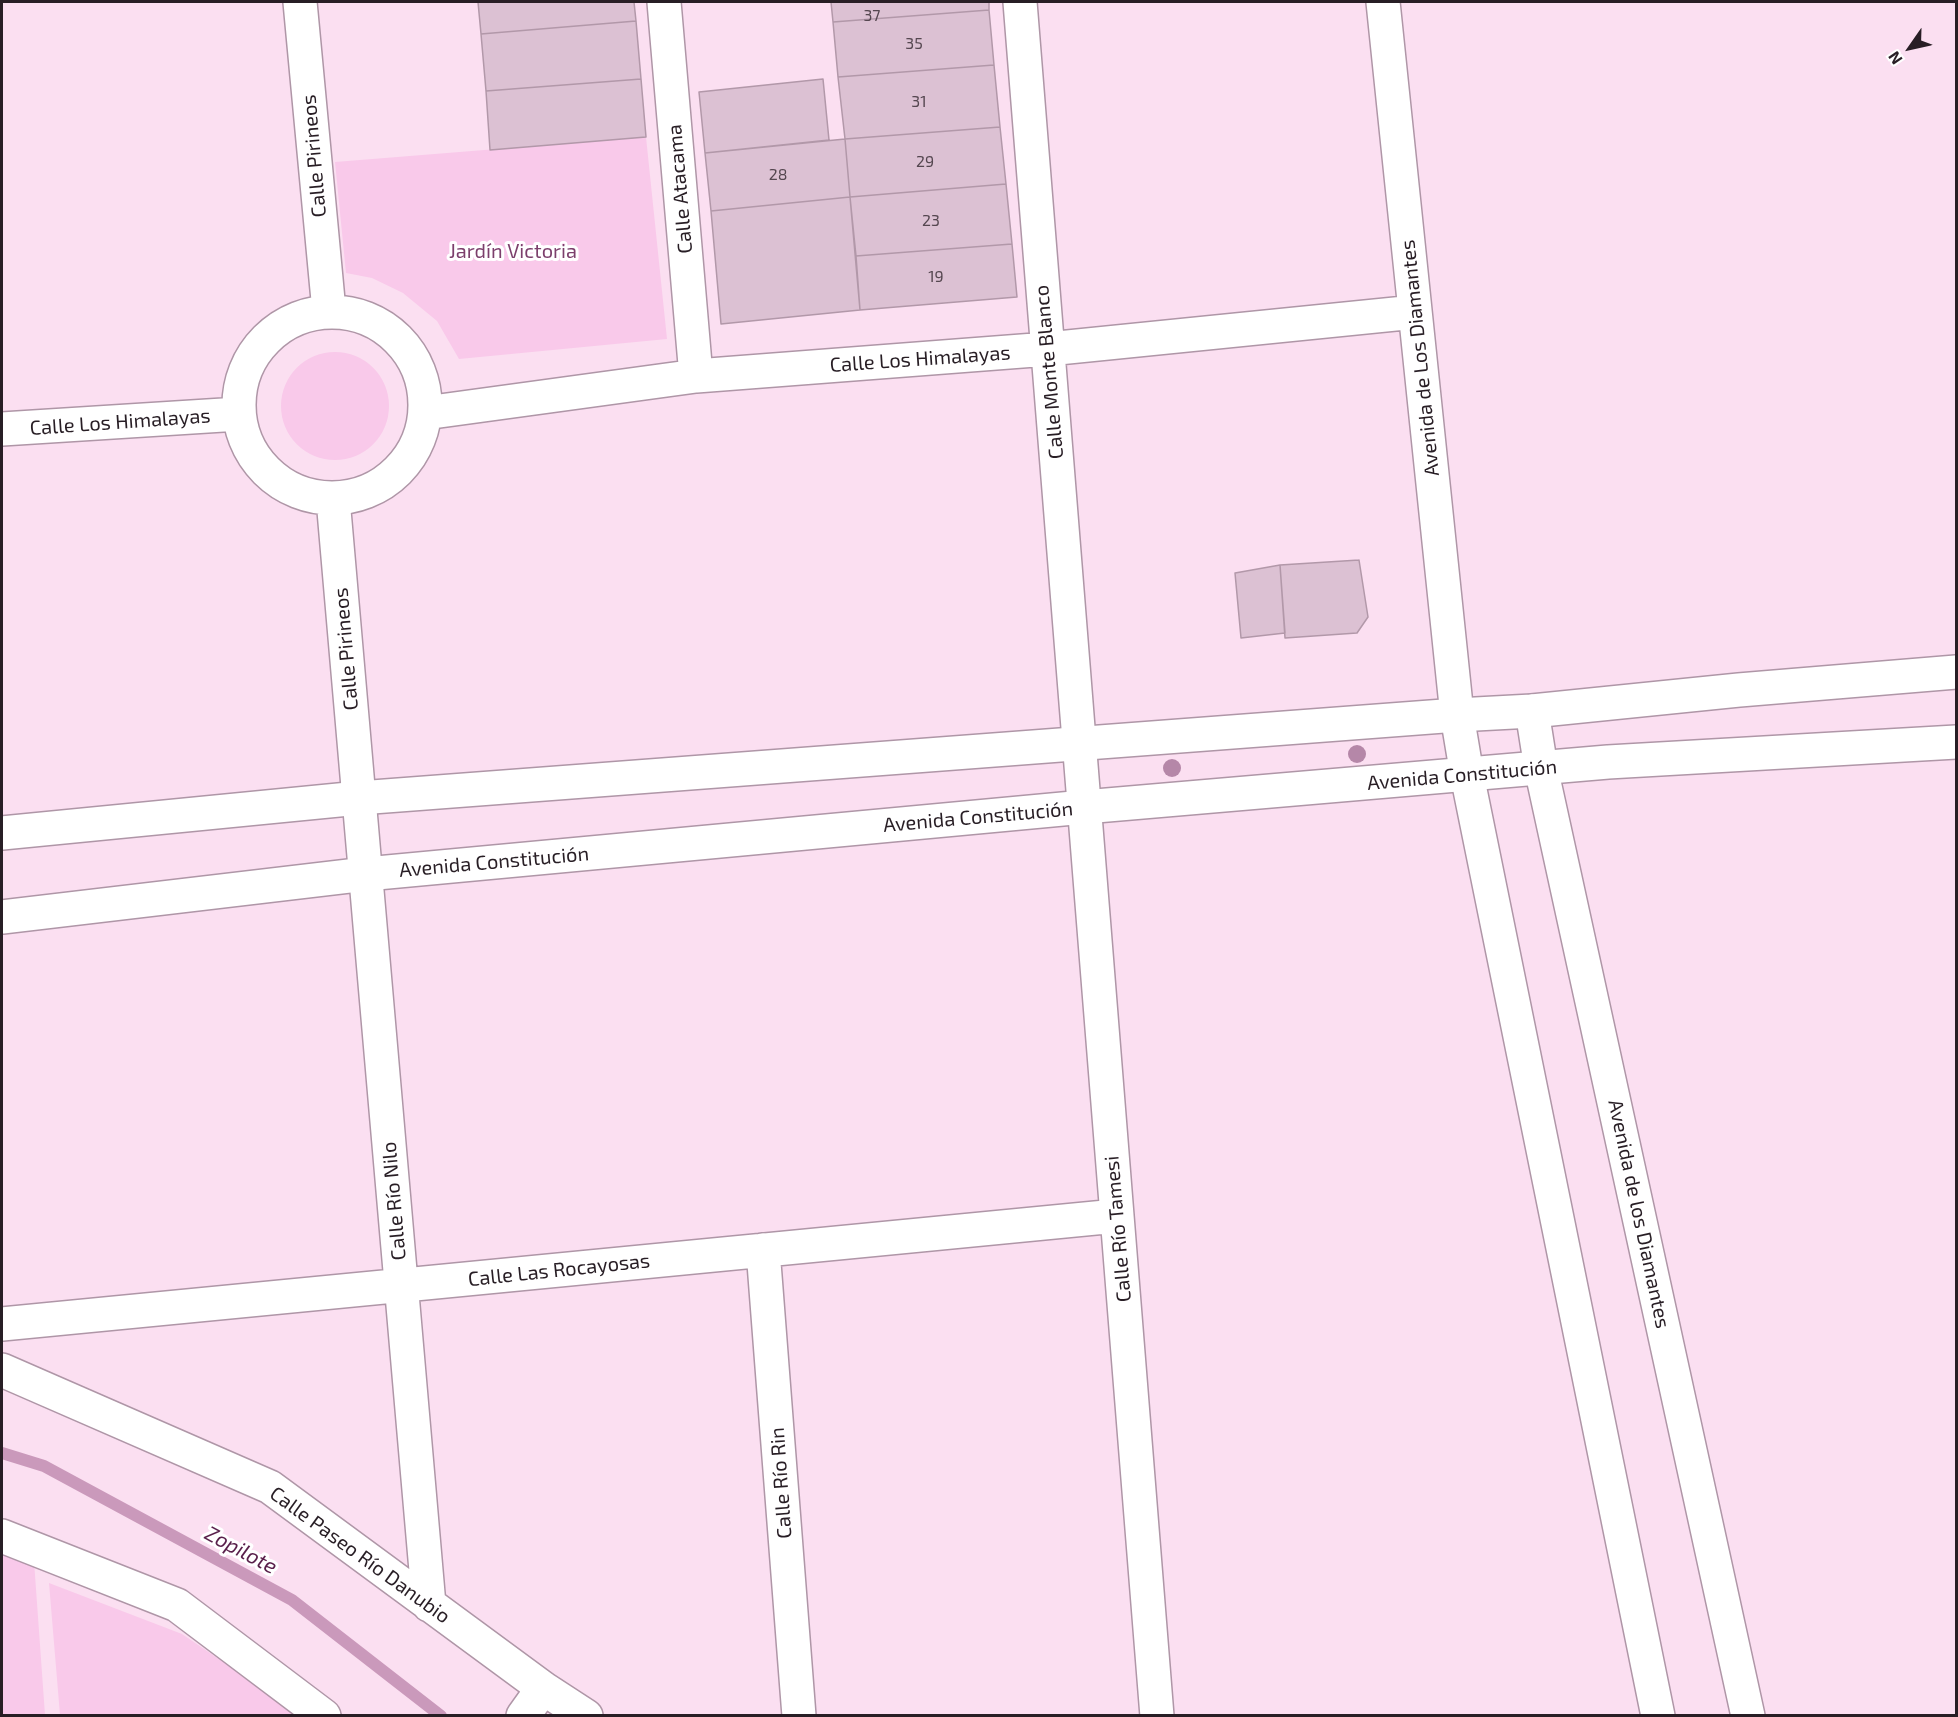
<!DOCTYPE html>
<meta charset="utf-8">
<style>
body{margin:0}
#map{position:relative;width:1958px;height:1717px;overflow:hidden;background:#fbdff1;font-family:"Exo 2",sans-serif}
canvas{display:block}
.frame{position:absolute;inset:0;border:3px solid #281e25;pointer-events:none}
.north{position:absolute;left:1880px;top:18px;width:60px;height:60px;-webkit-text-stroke:4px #fff;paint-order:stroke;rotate:236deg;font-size:16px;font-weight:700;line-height:24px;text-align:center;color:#281e25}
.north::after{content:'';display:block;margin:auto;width:21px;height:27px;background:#281e25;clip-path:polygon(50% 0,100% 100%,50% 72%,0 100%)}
</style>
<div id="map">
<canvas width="1958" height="1717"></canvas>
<div class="frame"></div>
<div class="north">N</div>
</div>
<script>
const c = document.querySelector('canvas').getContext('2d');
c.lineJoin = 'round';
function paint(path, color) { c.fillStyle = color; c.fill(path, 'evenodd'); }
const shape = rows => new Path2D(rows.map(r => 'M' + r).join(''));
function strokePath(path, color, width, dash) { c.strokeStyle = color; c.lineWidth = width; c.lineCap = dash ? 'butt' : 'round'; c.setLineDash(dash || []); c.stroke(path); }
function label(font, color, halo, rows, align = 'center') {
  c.font = font + ' "Exo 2",sans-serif'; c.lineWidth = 6; c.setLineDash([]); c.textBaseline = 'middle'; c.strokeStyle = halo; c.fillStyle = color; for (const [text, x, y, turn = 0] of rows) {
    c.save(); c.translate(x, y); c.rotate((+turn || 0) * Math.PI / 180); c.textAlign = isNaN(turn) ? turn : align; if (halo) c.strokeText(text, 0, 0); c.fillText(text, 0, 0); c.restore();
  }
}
paint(shape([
 [646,137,667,339,459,359,437,321,403,293,372,278,346,273,335,162],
 '281 406a54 54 0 1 1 108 0a54 54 0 1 1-108 0Z',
 [2,1551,34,1561,45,1715,2,1715],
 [49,1583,182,1634,301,1715,60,1715]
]), '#f9c9ea');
strokePath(shape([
 [2,1453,44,1466,292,1600,441,1716]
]), '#ca99bb', 12);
const building = shape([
 [478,2,634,2,636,21,481,34,478,2],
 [831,2,989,2,989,10,833,22,831,2],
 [989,10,994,65,838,77,833,22,989,10],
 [636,21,641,79,486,91,481,34,636,21],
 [994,65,1000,127,845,139,838,77,994,65],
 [641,79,646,137,490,150,486,91,641,79],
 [823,79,829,140,705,153,699,92,823,79],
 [1000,127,1006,184,850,197,845,139,1000,127],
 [845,139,850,197,711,211,705,153,845,139],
 [1006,184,1012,244,856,256,850,197,1006,184],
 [850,197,860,310,721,324,711,211,850,197],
 [1012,244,1017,297,860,310,856,256,1012,244],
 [1359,560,1368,617,1357,633,1285,638,1280,565,1359,560],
 [1280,565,1285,633,1241,638,1235,573,1280,565]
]);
paint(building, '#dcc1d3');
strokePath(building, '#b298a9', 1.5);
const minor = shape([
 [300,2,329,311],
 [664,2,696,376],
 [1020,2,1157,1716],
 [1383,2,1457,715,1467,775,1658,1716],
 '239 405a93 93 0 1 1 186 0a93 93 0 1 1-186 0Z',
 [425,413,696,376,1048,349,1415,312],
 [2,429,239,414],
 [333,499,429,1605],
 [1532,711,1541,768,1748,1716],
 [763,1250,799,1716],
 [2,1324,1116,1216],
 [2,1370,270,1487,543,1688,586,1716],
 [2,1536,177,1605,324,1716],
 [523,1716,543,1688]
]);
const tertiary = shape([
 [2,833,359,798,1457,715,1532,711,1739,690,1956,672],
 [2,917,366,874,1084,807,1608,762,1956,742]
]);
strokePath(minor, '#af96a7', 36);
strokePath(tertiary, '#af96a7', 36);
strokePath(minor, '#fff', 33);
strokePath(tertiary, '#fff', 33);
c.fillStyle = '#b587a8';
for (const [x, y] of [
 [1357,754],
 [1172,768]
]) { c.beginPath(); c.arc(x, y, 9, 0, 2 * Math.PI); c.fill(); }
label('16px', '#554750', null, [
 ["37",872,16],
 ["35",914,44],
 ["31",919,102],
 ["29",925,162],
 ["28",778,175],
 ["23",931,221],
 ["19",936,277]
]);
label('20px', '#281e25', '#fff', [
 ["Calle Pirineos",314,156,-95],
 ["Calle Atacama",680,189,-95],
 ["Avenida de Los Diamantes",1420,358,-96],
 ["Calle Los Himalayas",920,359,-4],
 ["Calle Monte Blanco",1049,372,-95],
 ["Calle Los Himalayas",120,422,-4],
 ["Calle Pirineos",346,649,-95],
 ["Avenida Constitución",1462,775,-5],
 ["Avenida Constitución",978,817,-5],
 ["Avenida Constitución",494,862,-5],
 ["Calle Río Nilo",394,1201,-95],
 ["Avenida de los Diamantes",1639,1214,78],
 ["Calle Río Tamesi",1118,1229,-95],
 ["Calle Las Rocayosas",559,1270,-6],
 ["Calle Río Rin",781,1483,-94],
 ["Calle Paseo Río Danubio",360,1555,36]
]);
label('20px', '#7c3f6c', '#fff', [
 ["Jardín Victoria",513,251]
]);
label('italic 21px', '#591f4b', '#fff', [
 ["Zopilote",241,1550,28]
]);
</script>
